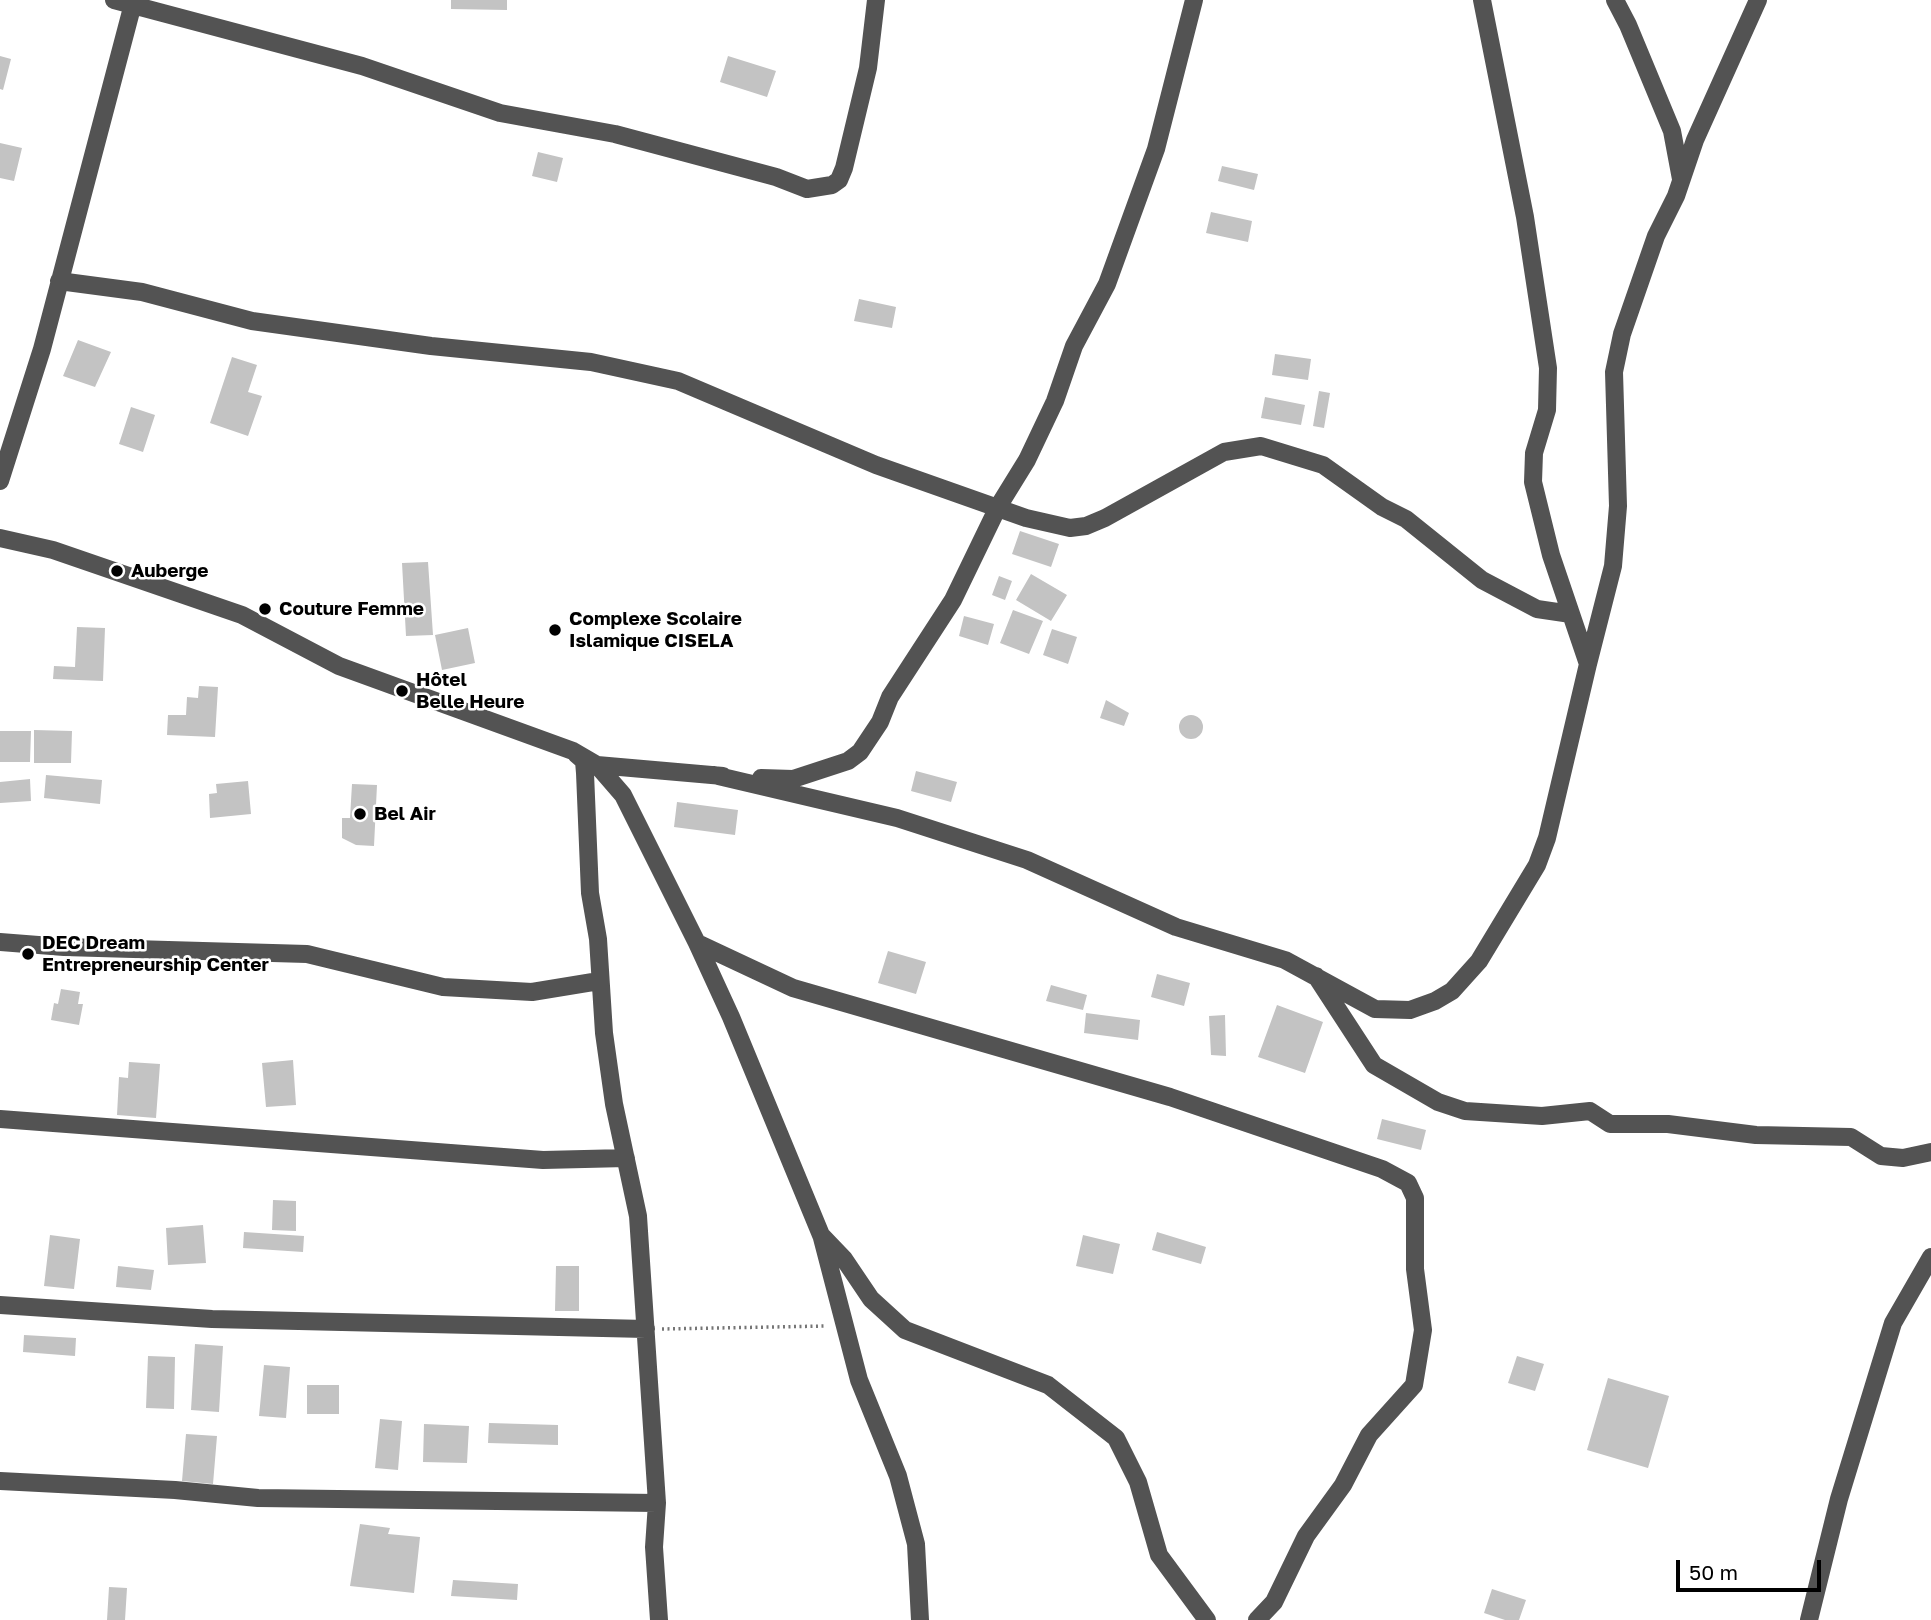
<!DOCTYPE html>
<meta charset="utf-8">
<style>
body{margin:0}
#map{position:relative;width:1931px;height:1620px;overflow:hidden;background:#fff;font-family:"Golos Text",sans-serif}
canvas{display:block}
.scale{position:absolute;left:1676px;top:1560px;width:145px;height:32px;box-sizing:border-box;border:4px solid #000;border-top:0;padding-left:9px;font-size:21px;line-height:24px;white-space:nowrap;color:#000;-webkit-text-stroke:5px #fff;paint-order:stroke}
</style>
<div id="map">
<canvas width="1931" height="1620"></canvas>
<div class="scale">50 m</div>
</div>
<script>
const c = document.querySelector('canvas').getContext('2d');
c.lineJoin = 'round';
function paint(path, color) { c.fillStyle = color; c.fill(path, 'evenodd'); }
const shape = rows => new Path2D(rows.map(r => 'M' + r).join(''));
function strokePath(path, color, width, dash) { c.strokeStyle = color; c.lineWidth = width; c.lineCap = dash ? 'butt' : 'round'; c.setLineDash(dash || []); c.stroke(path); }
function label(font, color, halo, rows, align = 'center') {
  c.font = font + ' "Golos Text",sans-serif'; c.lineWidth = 5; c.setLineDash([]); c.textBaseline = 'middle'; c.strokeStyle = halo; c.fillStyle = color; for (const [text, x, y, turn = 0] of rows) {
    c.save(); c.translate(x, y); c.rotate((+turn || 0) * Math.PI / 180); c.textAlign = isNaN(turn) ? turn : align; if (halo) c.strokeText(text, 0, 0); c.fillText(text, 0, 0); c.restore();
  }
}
paint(shape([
 [451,0,507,0,507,10,451,9],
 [0,56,11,59,3,90,0,89],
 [728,56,776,71,767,97,720,82],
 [0,143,22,148,14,181,0,178],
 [538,152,563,158,557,182,532,176],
 [1222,166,1258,174,1254,190,1218,181],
 [1211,212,1252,221,1248,242,1206,233],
 [859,299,896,307,892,328,854,321],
 [78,340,111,352,95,387,63,376],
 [1275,354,1311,359,1308,380,1272,375],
 [232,357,257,365,248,392,262,396,248,436,210,423],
 [1319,391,1330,393,1324,428,1313,426],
 [1265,397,1305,405,1301,425,1261,418],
 [131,407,155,415,143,452,119,444],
 [1020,531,1059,544,1051,567,1012,554],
 [428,562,433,635,406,636,402,563],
 [1031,574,1067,595,1051,621,1016,600],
 [999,576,1012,581,1005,600,992,595],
 [1013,610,1043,621,1029,654,1000,643],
 [964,616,994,624,988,645,959,636],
 [77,627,105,628,103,681,53,679,54,666,75,667],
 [468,628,475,663,442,670,435,635],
 [1052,629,1077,637,1068,664,1043,655],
 [199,686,218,687,215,737,167,735,168,715,186,715,187,697,198,698],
 [1106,700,1129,713,1124,726,1100,718],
 '1179 727a12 12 0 1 1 24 0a12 12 0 1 1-24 0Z',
 [34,730,72,731,71,763,34,763],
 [0,731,31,731,30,762,0,762],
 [916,771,957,782,951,802,911,791],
 [46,775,102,780,100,804,44,798],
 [30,779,31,801,0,803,0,782],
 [248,781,251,814,210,818,209,794,217,793,216,784],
 [352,784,377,785,374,846,356,845,342,838,342,818,350,818],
 [677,802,738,810,735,835,674,827],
 [888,951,926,962,916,994,878,983],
 [1157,974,1190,983,1184,1006,1151,997],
 [1051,985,1087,995,1083,1010,1046,1001],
 [61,989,80,992,78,1004,83,1004,79,1025,51,1020,54,1003,58,1004],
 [1277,1005,1323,1022,1305,1073,1258,1057],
 [1086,1013,1140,1020,1138,1040,1084,1033],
 [1225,1015,1226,1056,1211,1055,1209,1016],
 [293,1060,296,1105,266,1107,262,1063],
 [129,1062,160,1064,156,1118,117,1115,119,1077,128,1078],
 [1382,1119,1426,1130,1421,1150,1377,1139],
 [273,1200,296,1201,296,1231,272,1230],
 [203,1225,206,1263,168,1265,166,1228],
 [244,1232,304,1236,303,1252,243,1248],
 [1157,1232,1206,1247,1201,1264,1152,1250],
 [50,1235,80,1239,74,1289,44,1286],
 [1083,1235,1120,1244,1113,1274,1076,1266],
 [118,1266,154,1270,151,1290,116,1287],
 [556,1266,579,1266,579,1311,555,1311],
 [24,1335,76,1338,75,1356,23,1352],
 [195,1344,223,1346,219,1412,191,1410],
 [148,1356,175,1357,174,1409,146,1408],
 [1517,1356,1544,1364,1535,1391,1508,1383],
 [264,1365,290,1367,286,1418,259,1416],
 [1608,1378,1669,1396,1648,1468,1587,1450],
 [307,1385,339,1385,339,1414,307,1414],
 [380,1419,402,1421,398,1470,375,1468],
 [489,1423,558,1425,558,1445,488,1443],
 [424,1424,469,1426,467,1463,423,1462],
 [186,1434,217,1436,213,1484,182,1481],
 [360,1524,390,1528,388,1534,420,1537,414,1593,350,1586],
 [453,1580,518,1584,517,1600,451,1596],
 [109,1587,127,1588,125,1620,107,1620],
 [1492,1589,1526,1600,1519,1620,1505,1620,1484,1613]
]), '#c3c3c3');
strokePath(shape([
 [662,1329,826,1326]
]), '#757575', 3.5, [2, 3.5]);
strokePath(shape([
 [114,0,362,66,500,113,615,134,776,177,807,189,832,185,839,180,844,168,868,68,876,0],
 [1615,0,1628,25,1672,131,1681,179],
 [59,281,142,292,252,321,431,346,591,362,678,381,876,465,1026,518,1070,528,1086,526,1105,518,1224,452,1261,446,1323,465,1382,507,1406,519,1482,580,1537,609,1571,614],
 [0,481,42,349,134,0],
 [0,538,53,550,242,615,339,666,573,751,597,765,623,795,697,943,731,1017,821,1235,844,1259,871,1299,905,1330,1048,1385,1116,1438,1138,1482,1159,1555,1207,1620],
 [1588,664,1613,566,1618,506,1614,372,1622,334,1656,236,1676,196,1695,140,1758,0],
 [576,754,584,761,585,773,590,893,598,939,604,1033,614,1104,638,1216,657,1503,654,1547,659,1620],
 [597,765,723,776],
 [714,775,897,818,1027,860,1176,927,1285,960,1375,1009,1410,1010,1435,1001,1452,991,1479,961,1537,865,1547,838,1588,664,1551,555,1533,482,1534,453,1547,410,1548,368,1525,217,1482,0],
 [761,778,793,779,848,761,860,752,880,722,890,697,953,600,998,507,1027,460,1055,401,1074,346,1107,284,1156,149,1194,0],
 [0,942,64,947,307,954,443,987,532,992,599,981],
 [697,943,793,988,1170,1097,1382,1169,1408,1183,1415,1198,1415,1269,1423,1330,1414,1385,1369,1435,1343,1485,1306,1536,1274,1602,1257,1620],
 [1316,976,1374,1065,1438,1102,1465,1111,1542,1116,1590,1111,1610,1124,1668,1124,1756,1135,1851,1137,1881,1156,1903,1158,1931,1152],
 [0,1119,543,1160,626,1158],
 [822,1238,859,1380,898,1476,916,1544,920,1620],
 [0,1305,212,1319,646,1329],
 [0,1481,175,1490,258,1498,657,1503],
 [1809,1620,1839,1499,1893,1323,1931,1257]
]), '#535353', 18);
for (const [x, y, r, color] of [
 [117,571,7,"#000"],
 [265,609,7,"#000"],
 [555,630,7,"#000"],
 [402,691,7,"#000"],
 [360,814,7,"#000"],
 [28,954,7,"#000"]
]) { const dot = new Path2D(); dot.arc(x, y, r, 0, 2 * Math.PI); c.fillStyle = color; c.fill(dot); strokePath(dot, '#fff', 2.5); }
label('bold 19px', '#000', '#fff', [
 ["Auberge",131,571],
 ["Couture Femme",279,609],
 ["Complexe Scolaire",569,619],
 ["Islamique CISELA",569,641],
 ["Hôtel",416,680],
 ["Belle Heure",416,702],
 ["Bel Air",374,814],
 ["DEC Dream",42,943],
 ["Entrepreneurship Center",42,965]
], 'left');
</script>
